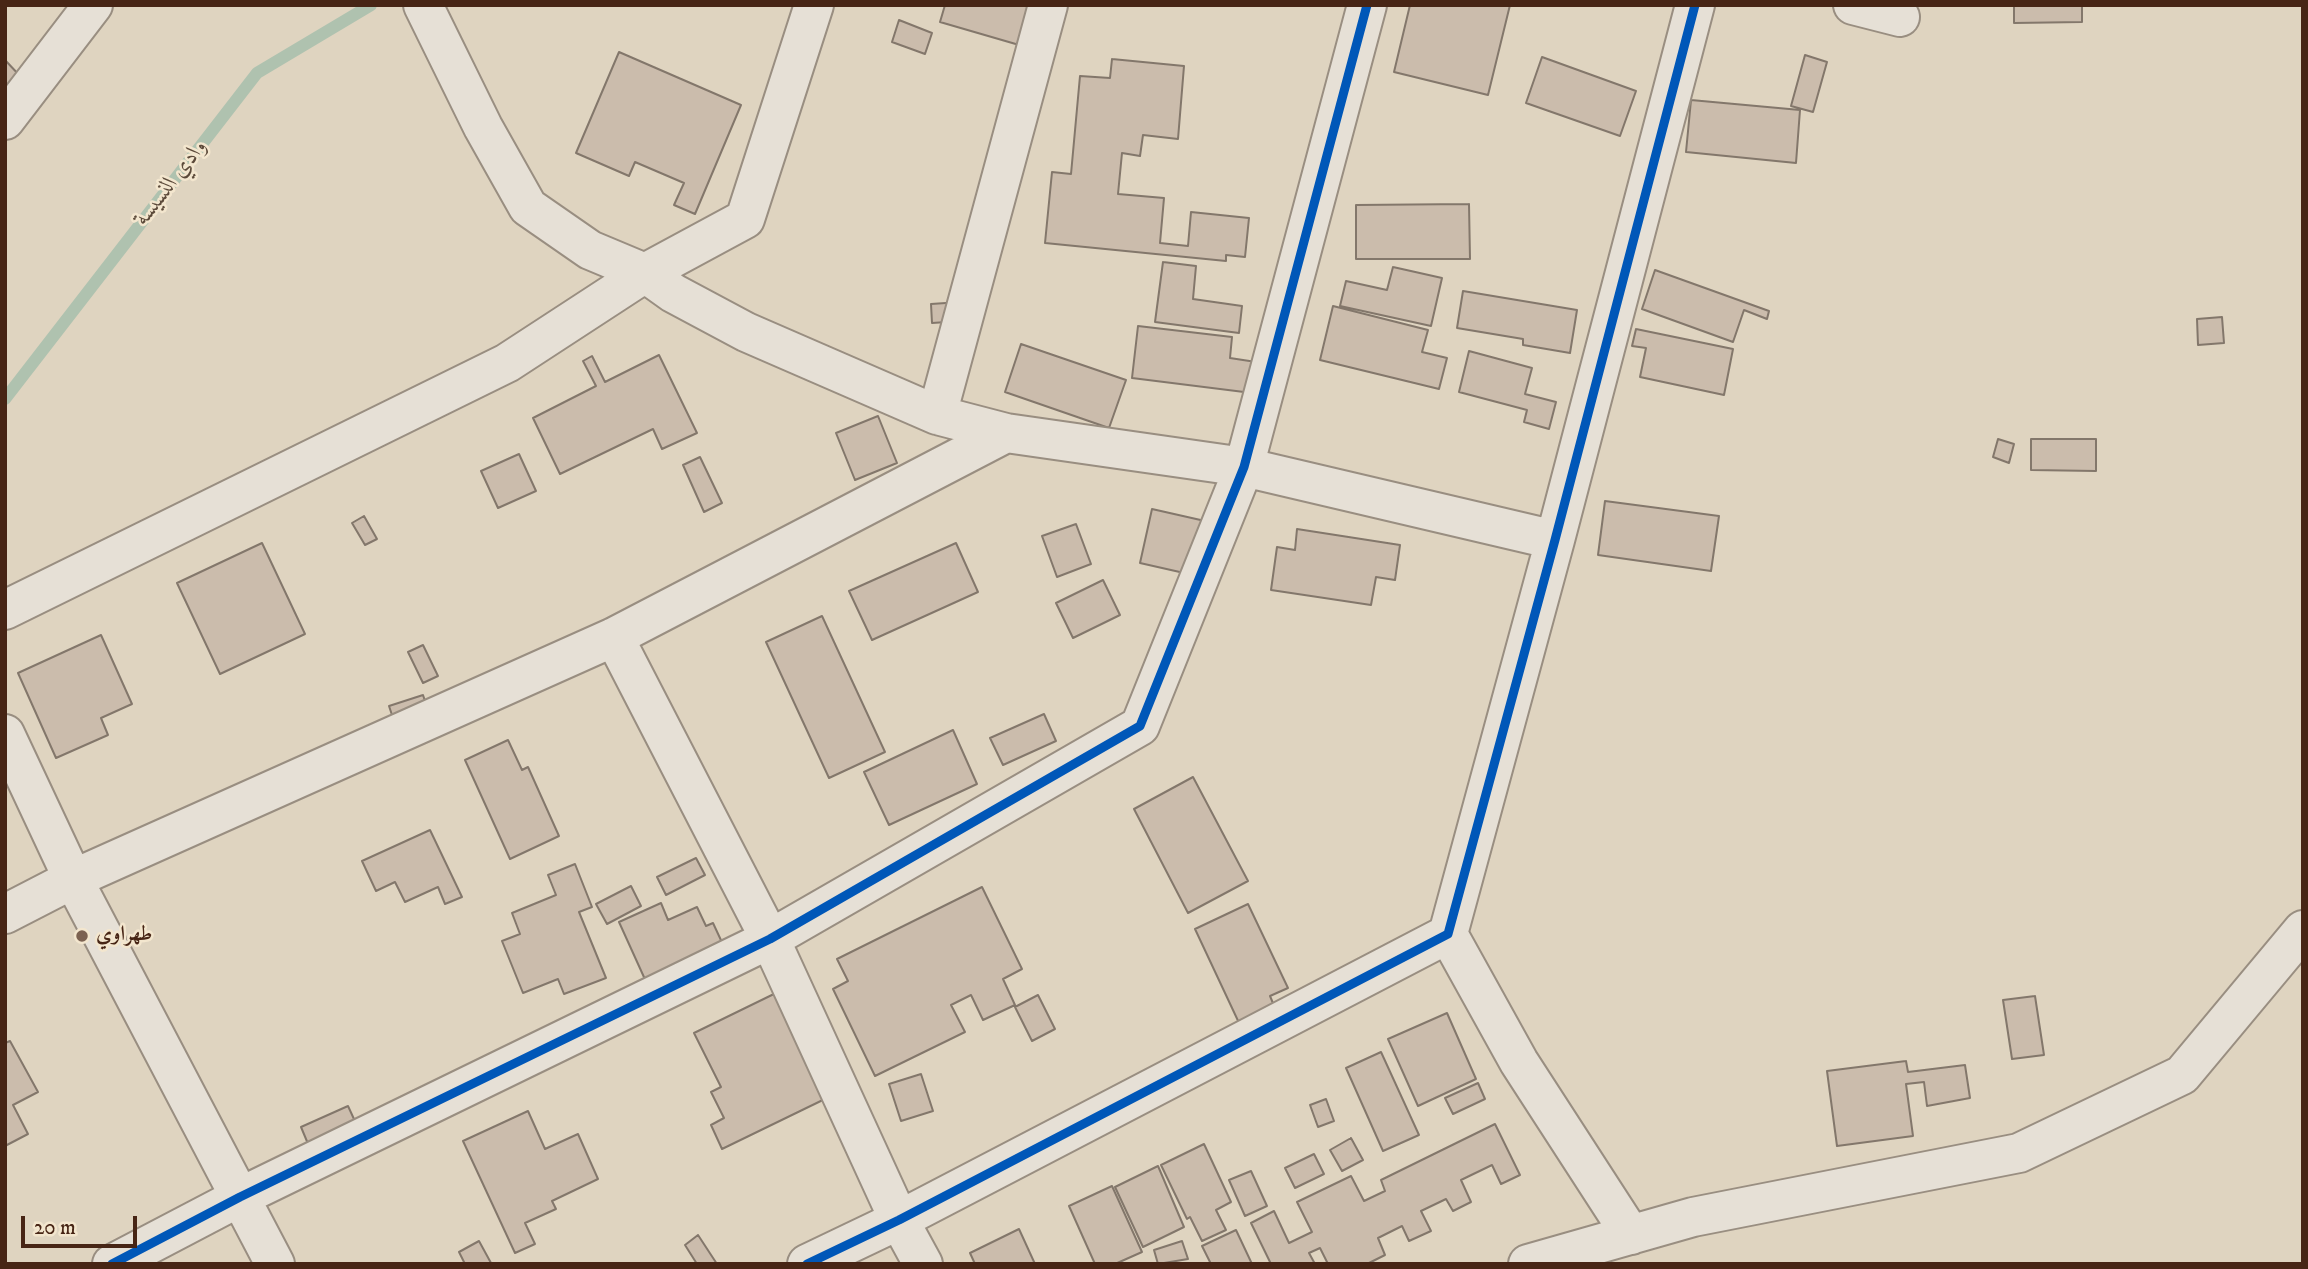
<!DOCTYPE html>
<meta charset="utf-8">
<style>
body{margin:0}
#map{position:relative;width:2308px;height:1269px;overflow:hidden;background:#dfd4c0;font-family:"IM FELL DW Pica",serif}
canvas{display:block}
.frame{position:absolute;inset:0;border:7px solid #472515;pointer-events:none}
.scale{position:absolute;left:21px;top:1216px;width:116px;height:32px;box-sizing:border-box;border:4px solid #472515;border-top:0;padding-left:9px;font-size:21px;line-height:24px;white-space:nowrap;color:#472515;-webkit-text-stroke:5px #f3e6ce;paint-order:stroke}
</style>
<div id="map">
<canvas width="2308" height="1269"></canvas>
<div class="frame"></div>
<div class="scale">20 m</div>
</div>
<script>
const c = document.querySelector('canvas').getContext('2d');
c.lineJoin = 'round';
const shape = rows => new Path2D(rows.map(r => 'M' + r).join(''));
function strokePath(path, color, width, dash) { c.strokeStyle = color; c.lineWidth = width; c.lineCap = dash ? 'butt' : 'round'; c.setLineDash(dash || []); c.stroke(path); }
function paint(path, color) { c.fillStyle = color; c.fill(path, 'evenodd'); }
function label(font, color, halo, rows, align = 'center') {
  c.font = font + ' "IM FELL DW Pica",Amiri,serif'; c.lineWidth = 5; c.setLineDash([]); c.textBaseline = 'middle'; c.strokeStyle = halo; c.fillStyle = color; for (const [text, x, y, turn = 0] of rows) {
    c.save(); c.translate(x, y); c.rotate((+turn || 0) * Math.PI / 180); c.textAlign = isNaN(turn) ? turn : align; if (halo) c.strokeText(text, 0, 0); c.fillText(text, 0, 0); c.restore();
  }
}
strokePath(shape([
 [5,399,257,73,371,5]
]), '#afc2af', 12);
const building = shape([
 [945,5,1038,5,1026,47,940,22,945,5],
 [1410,5,1510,5,1488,95,1394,72,1410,5],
 [2014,5,2082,5,2082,22,2014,23,2014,5],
 [899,20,932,33,925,54,892,42,899,20],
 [619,52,741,105,695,214,674,205,684,183,635,162,629,176,576,153,619,52],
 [1805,55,1827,62,1813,112,1791,106,1805,55],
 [1542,57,1636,91,1620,136,1526,103,1542,57],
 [1112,59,1184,66,1178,139,1143,135,1140,156,1122,153,1118,194,1164,198,1160,243,1188,246,1191,212,1249,218,1245,257,1226,255,1226,261,1045,243,1052,172,1071,174,1080,76,1110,78,1112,59],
 [5,60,21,77,5,92,5,60],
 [1691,100,1800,110,1796,163,1686,152,1691,100],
 [1469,204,1470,259,1356,259,1356,205,1469,204],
 [1163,262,1196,266,1193,299,1242,306,1239,333,1155,322,1163,262],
 [1393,267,1442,278,1431,326,1340,306,1346,281,1387,290,1393,267],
 [1655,270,1769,311,1767,319,1744,310,1733,342,1642,309,1655,270],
 [1463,291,1577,310,1570,353,1523,345,1523,339,1457,328,1463,291],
 [961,302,962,321,932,323,931,304,961,302],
 [1333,306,1428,330,1422,352,1447,358,1439,389,1320,360,1333,306],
 [2222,317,2224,343,2198,345,2197,319,2222,317],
 [1138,326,1232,337,1230,358,1256,362,1252,393,1132,378,1138,326],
 [1636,329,1733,349,1724,395,1640,377,1646,348,1632,346,1636,329],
 [1021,344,1126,380,1109,428,1005,392,1021,344],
 [1469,351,1532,368,1525,394,1556,402,1549,429,1524,422,1527,410,1459,392,1469,351],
 [659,355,697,433,662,449,653,429,560,474,533,418,596,386,583,361,592,356,605,382,659,355],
 [878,416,897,463,855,480,836,433,878,416],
 [1998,439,2014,444,2009,463,1993,457,1998,439],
 [2031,439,2096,439,2096,471,2031,470,2031,439],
 [519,454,536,491,498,508,481,471,519,454],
 [700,457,722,503,704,512,683,465,700,457],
 [1605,501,1719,516,1711,571,1598,555,1605,501],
 [1152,509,1205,521,1193,575,1140,563,1152,509],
 [364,516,377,539,365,545,352,523,364,516],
 [1076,524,1091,564,1057,577,1042,536,1076,524],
 [1297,529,1400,545,1395,580,1376,577,1371,605,1271,590,1277,547,1295,550,1297,529],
 [262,543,305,634,220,674,177,583,262,543],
 [956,543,978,592,872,640,849,591,956,543],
 [1103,580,1120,615,1073,638,1056,603,1103,580],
 [822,616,885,752,829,778,766,642,822,616],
 [101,635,132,704,101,718,108,735,56,758,18,673,101,635],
 [423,645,438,676,423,683,408,652,423,645],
 [423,695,427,707,393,718,389,706,423,695],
 [1044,714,1056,741,1003,765,990,738,1044,714],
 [953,730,977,784,889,825,864,772,953,730],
 [508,740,522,770,528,767,559,836,510,859,465,760,508,740],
 [1193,777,1248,881,1188,913,1134,809,1193,777],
 [430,830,462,897,445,904,438,887,405,902,395,882,376,891,362,861,430,830],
 [696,858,705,875,666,895,657,877,696,858],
 [575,864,592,907,579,912,606,978,564,994,558,979,523,993,502,941,520,934,512,913,556,895,548,875,575,864],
 [631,886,641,906,607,924,596,904,631,886],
 [982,887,1022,969,1003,979,1015,1005,983,1020,971,995,951,1005,965,1032,875,1076,833,989,848,981,837,959,982,887],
 [661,903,668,920,697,907,706,926,713,923,726,951,648,986,619,922,661,903],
 [1248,904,1288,988,1270,996,1275,1008,1240,1025,1195,929,1248,904],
 [778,992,829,1097,722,1149,711,1125,724,1118,711,1092,721,1087,694,1033,778,992],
 [1038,995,1055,1029,1032,1041,1015,1007,1038,995],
 [2035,996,2044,1055,2012,1059,2003,1000,2035,996],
 [1447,1013,1476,1079,1418,1106,1388,1039,1447,1013],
 [10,1041,38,1092,13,1105,28,1134,5,1146,5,1043,10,1041],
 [1381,1052,1419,1135,1383,1151,1346,1068,1381,1052],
 [1906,1061,1908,1072,1965,1065,1970,1098,1927,1106,1924,1082,1906,1084,1913,1136,1837,1146,1827,1071,1906,1061],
 [921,1074,933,1111,901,1121,889,1084,921,1074],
 [1478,1083,1485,1099,1453,1114,1445,1098,1478,1083],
 [1326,1099,1334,1121,1318,1127,1310,1105,1326,1099],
 [348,1106,359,1130,311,1151,301,1127,348,1106],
 [528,1111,545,1149,578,1134,598,1179,552,1201,556,1209,525,1223,535,1244,515,1253,463,1141,528,1111],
 [1495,1124,1520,1175,1501,1184,1492,1165,1461,1180,1471,1202,1453,1211,1446,1199,1421,1211,1431,1231,1409,1241,1402,1226,1378,1238,1385,1255,1367,1264,1328,1264,1320,1248,1309,1253,1315,1264,1271,1264,1251,1223,1274,1211,1289,1243,1312,1232,1297,1202,1351,1176,1364,1201,1385,1191,1381,1180,1495,1124],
 [1351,1138,1363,1160,1342,1171,1330,1150,1351,1138],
 [1204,1144,1231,1202,1216,1210,1226,1230,1202,1241,1190,1217,1187,1219,1161,1165,1204,1144],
 [1314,1154,1324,1174,1295,1188,1285,1168,1314,1154],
 [1158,1166,1184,1227,1143,1247,1115,1187,1158,1166],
 [1251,1171,1267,1206,1245,1216,1229,1180,1251,1171],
 [1112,1186,1142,1252,1115,1264,1095,1264,1069,1206,1112,1186],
 [1019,1229,1035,1264,975,1264,970,1253,1019,1229],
 [1236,1230,1252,1264,1211,1264,1202,1246,1236,1230],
 [698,1235,717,1264,697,1264,685,1245,698,1235],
 [479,1241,491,1263,465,1264,459,1252,479,1241],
 [1182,1241,1188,1259,1158,1264,1154,1250,1182,1241]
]);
paint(building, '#cbbcac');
strokePath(building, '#83776b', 2);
const minor = shape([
 [423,5,483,127,528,207,590,250,645,273,673,293,746,332,937,415],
 [1853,5,1900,17],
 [5,120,93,5],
 [1006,433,937,415,1048,5],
 [5,610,507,363,645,273,745,219,814,5],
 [614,637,770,939,899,1220,923,1264],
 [5,734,73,879,275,1264],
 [5,914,73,879,614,637,1006,433,1244,467,1555,540],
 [1448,934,1519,1062,1631,1235],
 [112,1264,240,1197,770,939,1140,726,1244,467,1367,5],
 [807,1264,899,1220,1448,934,1555,540,1695,5],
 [1528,1264,1693,1217,2019,1153,2182,1075,2303,930]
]);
strokePath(minor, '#998e81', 42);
strokePath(minor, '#e6e0d6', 38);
strokePath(shape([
 [112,1264,240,1197,770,939,1140,726,1244,467,1367,5],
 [807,1264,899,1220,1448,934,1555,540,1695,5]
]), '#0057b8', 9);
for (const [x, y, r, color] of [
 [82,936,7,"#7c6251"]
]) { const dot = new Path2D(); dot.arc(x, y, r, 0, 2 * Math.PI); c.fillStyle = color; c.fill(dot); strokePath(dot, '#f3e6ce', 2.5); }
label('bold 21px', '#472515', '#f3e6ce', [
 ["طهراوي",96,936]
], 'left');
label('italic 23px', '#5c4a3a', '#f3e6ce', [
 ["وادي النسيسة",172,183,-52]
]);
</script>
